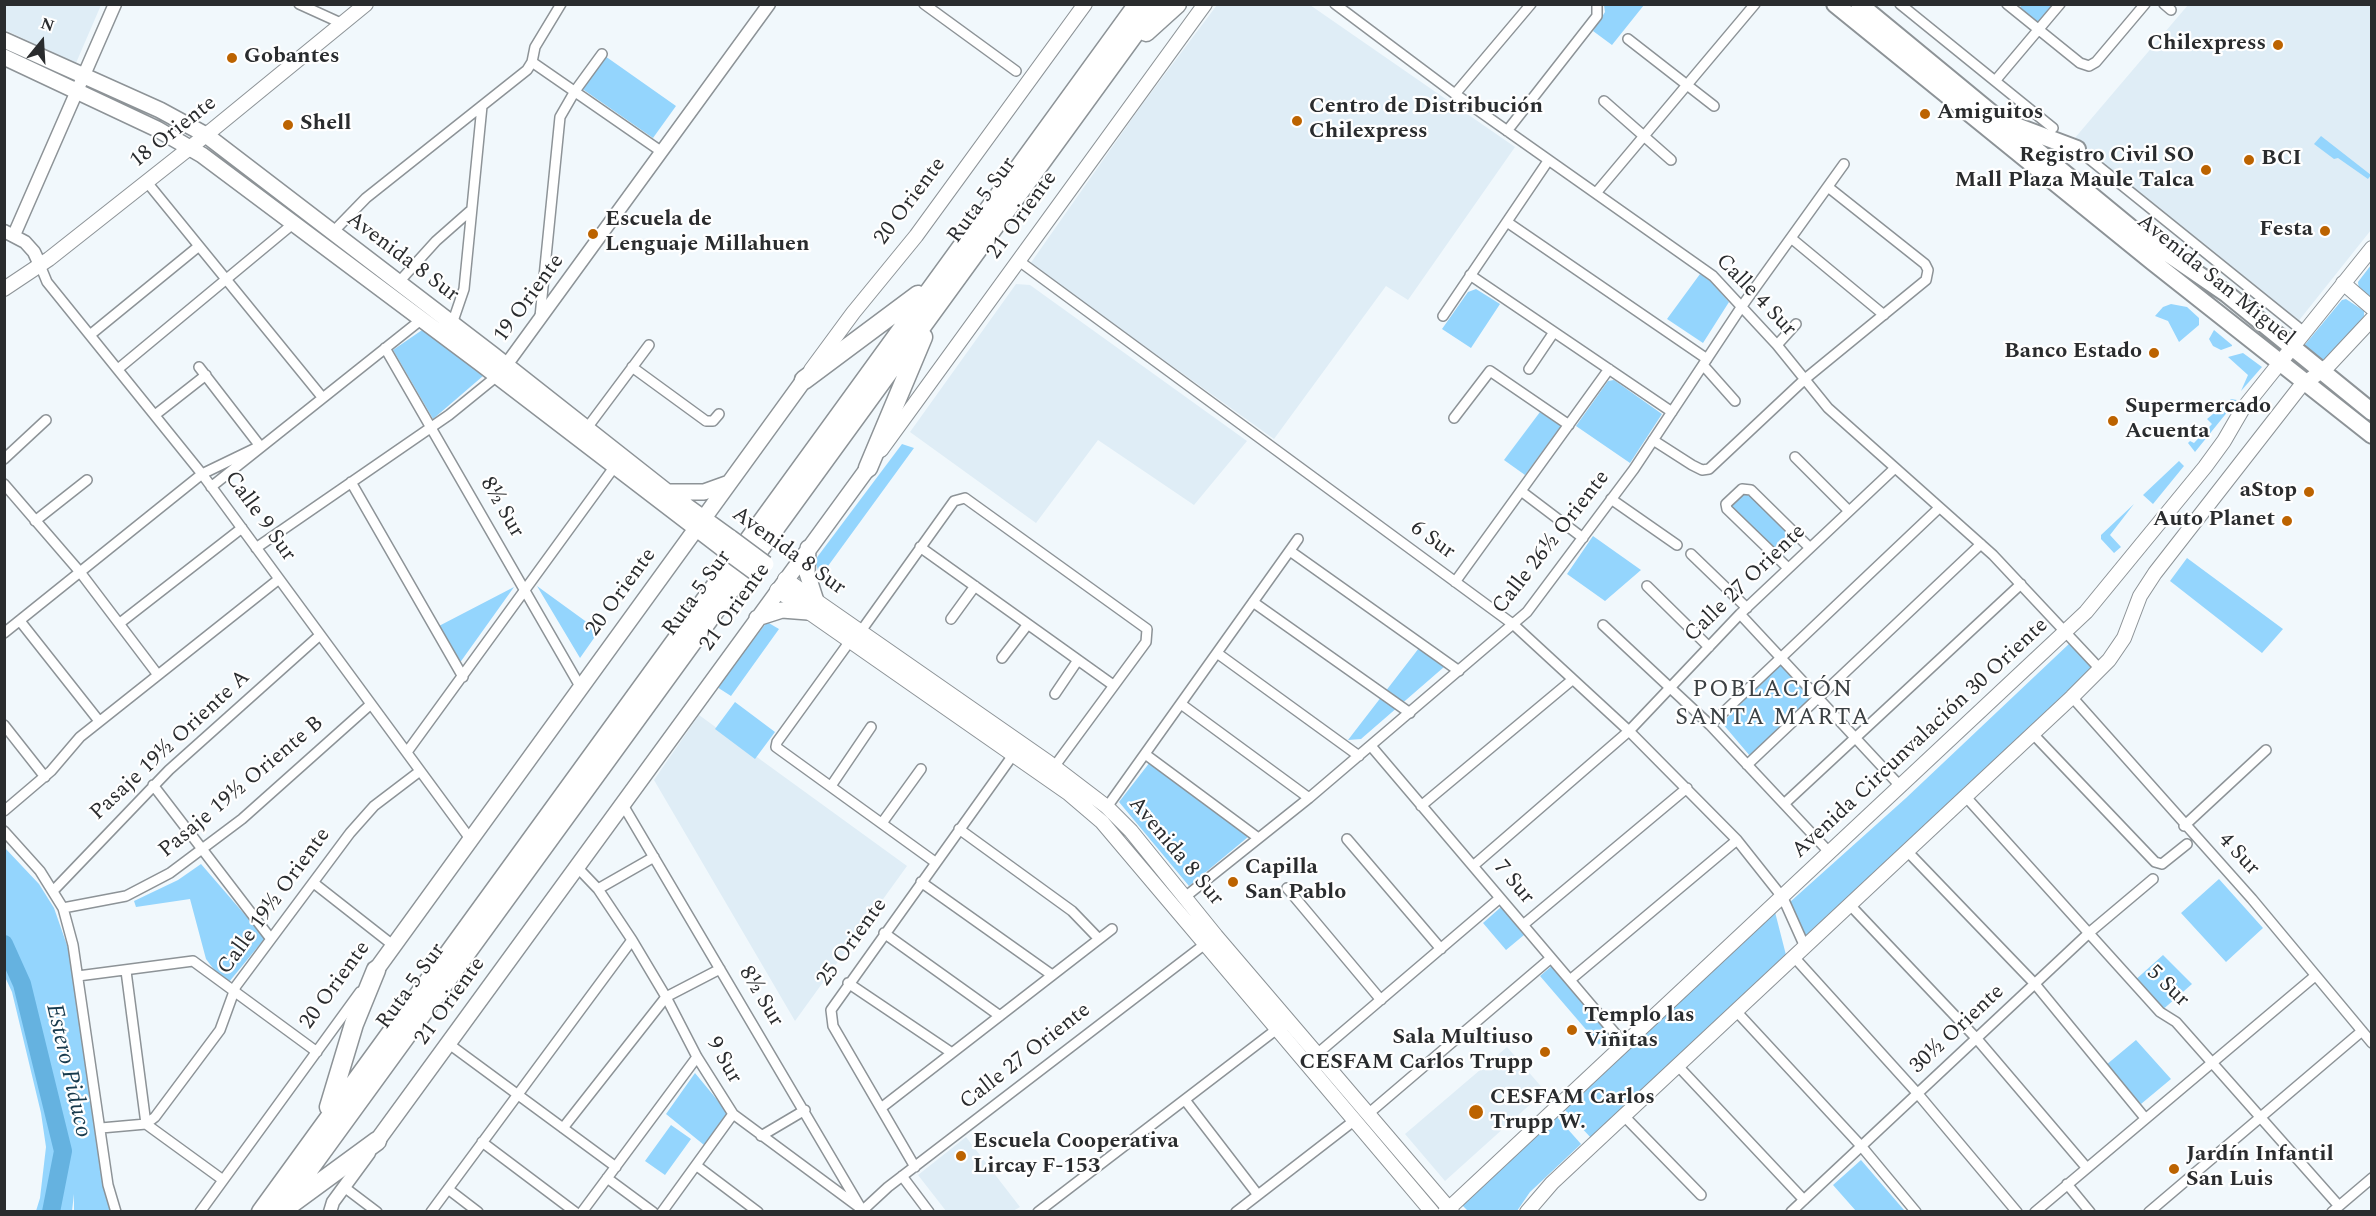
<!DOCTYPE html>
<meta charset="utf-8">
<style>
body{margin:0}
#map{position:relative;width:2376px;height:1216px;overflow:hidden;background:#f1f8fc;font-family:Spectral,serif}
canvas{display:block}
.frame{position:absolute;inset:0;border:6px solid #2a2c2e;pointer-events:none}
.north{position:absolute;left:12px;top:12px;width:60px;height:60px;-webkit-text-stroke:4px #fff;paint-order:stroke;rotate:18deg;font-size:16px;font-weight:700;line-height:24px;text-align:center;color:#2a2c2e}
.north::after{content:'';display:block;margin:auto;width:21px;height:27px;background:#2a2c2e;clip-path:polygon(50% 0,100% 100%,50% 72%,0 100%)}
</style>
<div id="map">
<canvas width="2376" height="1216"></canvas>
<div class="frame"></div>
<div class="north">N</div>
</div>
<script>
const c = document.querySelector('canvas').getContext('2d');
c.lineJoin = 'round';
function paint(path, color) { c.fillStyle = color; c.fill(path, 'evenodd'); }
const shape = rows => new Path2D(rows.map(r => 'M' + r).join(''));
function strokePath(path, color, width, dash) { c.strokeStyle = color; c.lineWidth = width; c.lineCap = dash ? 'butt' : 'round'; c.setLineDash(dash || []); c.stroke(path); }
function label(font, color, halo, rows, align = 'center') {
  c.font = font + ' Spectral,serif'; c.lineWidth = 4.5; c.setLineDash([]); c.textBaseline = 'middle'; c.strokeStyle = halo; c.fillStyle = color; for (const [text, x, y, turn = 0] of rows) {
    c.save(); c.translate(x, y); c.rotate((+turn || 0) * Math.PI / 180); c.textAlign = isNaN(turn) ? turn : align; if (halo) c.strokeText(text, 0, 0); c.fillText(text, 0, 0); c.restore();
  }
}
paint(shape([
 [5,4,101,4,101,5,76,63,5,30],
 [1217,5,1310,5,1515,147,1408,300,1386,286,1274,439,1030,264,1141,106],
 [2188,5,2371,5,2371,230,2297,323,2074,139],
 [1016,284,1030,285,1247,441,1194,505,1098,440,1036,523,910,432],
 [699,715,907,866,795,1021,654,780],
 [1507,1047,1545,1091,1445,1181,1405,1134],
 [966,1137,1020,1207,1013,1211,946,1211,918,1175]
]), '#dfedf6');
paint(shape([
 [1604,5,1644,5,1612,45,1593,31,1605,12],
 [2022,5,2053,5,2037,23,2019,8],
 [605,56,676,106,653,138,581,88],
 [2321,136,2371,175,2368,179,2338,158,2334,159,2314,144],
 [2371,265,2371,299,2359,289,2358,282],
 [1700,274,1710,281,1729,302,1703,343,1667,319],
 [1476,289,1500,304,1471,348,1442,329,1468,292],
 [2346,299,2364,311,2364,316,2323,364,2303,347,2342,300],
 [2171,304,2187,307,2199,318,2199,325,2179,342,2168,321,2155,316,2163,307],
 [425,328,483,376,433,419,393,350],
 [2214,330,2232,345,2232,346,2221,350,2213,346,2209,339],
 [2243,353,2262,367,2241,391,2248,375,2228,357],
 [1614,380,1662,414,1630,463,1576,426,1608,381],
 [2231,399,2237,400,2195,452,2188,443,2190,441,2194,443,2212,424,2207,419],
 [1540,412,1561,426,1525,475,1504,460],
 [902,444,914,448,820,577,815,560],
 [2179,461,2184,466,2153,504,2143,495],
 [1744,487,1798,542,1781,559,1726,505],
 [2134,504,2110,535,2121,547,2114,553,2101,539,2101,535],
 [1593,536,1641,570,1605,601,1567,574],
 [2187,558,2283,629,2262,653,2170,581],
 [537,586,599,631,580,658],
 [514,587,459,664,437,627],
 [767,622,779,629,731,696,717,687],
 [2071,642,2092,668,1806,937,1790,902,1906,798],
 [1419,648,1443,662,1444,667,1361,739,1348,740],
 [1780,664,1812,699,1750,756,1722,723],
 [735,702,775,732,755,759,715,729],
 [1150,762,1248,837,1189,886,1119,802],
 [5,848,39,884,54,908,76,971,103,1182,110,1211,74,1211,74,1194,72,1211,36,1211,40,1198,46,1147,41,1113,12,992,5,977],
 [201,864,265,938,229,982,218,975,206,959,190,899,136,907,134,901,178,880],
 [2219,879,2263,928,2226,962,2181,913],
 [1501,907,1524,935,1506,950,1483,923],
 [1775,912,1786,955,1592,1139,1565,1110],
 [2163,955,2192,984,2160,1012,2133,982],
 [1554,964,1613,1036,1601,1047,1540,976],
 [2136,1040,2171,1079,2141,1104,2106,1065],
 [695,1073,728,1113,704,1145,666,1114],
 [1557,1117,1581,1144,1530,1192,1517,1211,1468,1211,1462,1205],
 [671,1125,691,1139,665,1175,645,1161],
 [1861,1160,1904,1210,1902,1211,1856,1211,1833,1185]
]), '#94d5fd');
strokePath(shape([
 [4,944,22,984,63,1151,51,1212]
]), '#65b2e0', 18);
const minor = shape([
 [299,4,343,24],
 [924,4,1016,71],
 [1335,4,1455,94,1713,276,1777,345,1828,408,1993,555,2100,669],
 [1900,4,2053,128],
 [2007,4,2080,63,2089,66,2096,62,2145,4],
 [2164,4,2171,10],
 [1628,39,1714,106],
 [532,62,662,152],
 [1995,81,2060,4],
 [1455,94,1531,4],
 [1604,101,1671,160],
 [1507,131,1597,16,1597,4],
 [2077,149,2304,332],
 [146,181,322,397],
 [1596,193,1755,4],
 [1507,222,1707,359],
 [332,233,366,198,527,70,532,62,535,47,561,4],
 [1791,238,1884,315],
 [1019,261,1514,625,1629,731,1737,840,1783,898,1805,947],
 [40,265,47,282,202,474,471,840],
 [1470,275,1672,412],
 [398,283,436,241,470,211],
 [1443,316,1548,161],
 [540,317,560,117,575,91,602,54],
 [452,324,464,289,482,106],
 [90,335,199,246],
 [1777,345,1796,324],
 [385,348,581,688],
 [1703,365,1735,401],
 [199,367,260,446],
 [632,367,706,421,713,421,719,414],
 [118,369,294,223],
 [1529,369,1554,332],
 [155,415,206,375],
 [1454,418,1490,371,1569,425],
 [587,428,649,345],
 [1653,440,1692,465,1702,470,1709,469,1805,379,1926,280,1928,270,1925,264,1828,187],
 [1795,457,1849,511],
 [4,459,46,420],
 [351,482,463,677],
 [4,484,80,572,158,675],
 [211,487,422,319],
 [1521,491,1583,538],
 [1611,499,1677,545],
 [35,521,87,480],
 [920,547,1113,685],
 [256,548,449,415,497,376],
 [1290,551,1459,671],
 [1691,554,1747,608],
 [1788,568,1727,509,1726,504,1742,489,1751,490,1810,548],
 [1455,582,1609,369],
 [1647,586,1709,647],
 [1253,602,1410,713],
 [1740,614,1901,787],
 [951,619,975,586],
 [20,621,99,721],
 [120,623,242,528],
 [1603,625,1710,725,1830,853],
 [861,631,954,501,965,498,1147,629,1146,642,1054,767],
 [4,633,202,474,260,446],
 [850,641,777,742,776,747,935,862],
 [1217,653,1359,756],
 [1002,658,1028,624],
 [1055,694,1078,660],
 [2072,697,2252,899,2372,1043],
 [1181,704,1309,798],
 [4,725,45,777],
 [1710,725,1939,508],
 [2033,734,2155,862,2162,864,2187,844],
 [1371,746,1625,1045],
 [407,752,615,466],
 [1145,754,1257,837],
 [1747,765,1981,544],
 [153,785,271,939],
 [831,786,871,727],
 [1966,797,2160,1012,2176,1022,2339,1206],
 [1784,804,2021,584],
 [623,805,862,1210],
 [1421,806,1572,680],
 [1107,807,1298,539],
 [4,811,51,771,80,737,279,579],
 [882,823,921,769],
 [2184,826,2266,750],
 [959,829,1072,911,1099,939],
 [4,831,40,871,63,908,73,945,108,1185,116,1212],
 [1347,839,1441,949],
 [1907,851,2035,984,2145,1118],
 [1473,866,1629,731,1740,614,1895,468],
 [577,867,598,889,632,940,666,997,697,1057,733,1114,860,1208],
 [921,882,1052,975],
 [315,884,394,946],
 [1287,888,1381,1000],
 [598,889,654,857],
 [53,891,169,770,320,635],
 [1185,897,1309,798,1527,612,1634,469,1742,306,1844,164],
 [1850,905,1977,1039,2086,1167],
 [63,908,126,896,170,873,242,819,371,704],
 [1523,925,1687,788],
 [884,933,1000,1016],
 [1794,957,1918,1094,2017,1212],
 [126,971,146,1124,223,1180],
 [78,976,193,961,317,1052],
 [1570,980,1737,840],
 [848,983,952,1053],
 [1736,1011,1862,1147,1916,1212],
 [449,1044,616,1167],
 [1317,1054,1500,898],
 [1678,1066,1804,1200],
 [1185,1100,1258,1195],
 [881,1108,1112,929],
 [1368,1114,1551,958],
 [1624,1116,1701,1195],
 [101,1128,146,1124,155,1117,220,1030,236,986,350,833,374,806,420,771],
 [563,1128,666,997,720,969],
 [761,1136,805,1110],
 [482,1142,575,1212],
 [697,1166,758,1212],
 [915,1167,833,1026,831,1010,1013,755],
 [902,1176,929,1212],
 [607,1178,653,1212],
 [2067,1184,2090,1212],
 [344,1187,377,1212],
 [448,1189,478,1212],
 [200,1212,360,992],
 [431,1212,632,940],
 [582,1212,697,1057],
 [662,1212,733,1114],
 [861,1212,888,1187,1209,941],
 [1038,1212,1277,1029],
 [1236,1212,1355,1120],
 [1791,1212,2090,932,2153,879],
 [2035,1212,2315,976],
 [2149,1212,2362,1031],
 [2332,1212,2372,1178]
]);
const tertiary = shape([
 [4,231,25,242,34,252,40,265],
 [14,235,115,4],
 [501,372,769,4],
 [330,1212,333,1202,369,1153]
]);
const secondary = shape([
 [2343,283,2372,308],
 [4,289,49,259,206,135,366,4],
 [811,370,853,313,916,236,1085,4],
 [881,450,1205,4],
 [785,579,1048,762,1107,807,1131,831,1216,936,1452,1212],
 [777,590,1068,793,1102,822,1432,1212],
 [1445,1212,2086,612,2205,467,2224,441,2242,410,2372,248],
 [1527,1212,1552,1183,2072,697,2109,660,2124,638,2140,596,2155,573,2300,387,2329,365,2372,319]
]);
const primary = shape([
 [4,40,160,110,206,135,492,354,666,491,731,538],
 [4,57,157,129,202,155,480,363,723,549],
 [669,492,704,492,729,483],
 [808,548,807,573,816,601],
 [757,618,782,610,808,612],
 [376,970,804,380],
 [377,1141,868,468]
]);
const trunk = shape([
 [1835,4,2153,262,2372,435],
 [1859,4,2132,229,2227,294,2372,412],
 [2008,123,2077,149]
]);
const motorway = shape([
 [1146,32,1177,4],
 [804,380,918,295],
 [868,468,923,337],
 [329,1107,354,1024,376,970],
 [291,1204,377,1141],
 [261,1212,1138,4],
 [278,1212,1156,4]
]);
strokePath(minor, '#8d9397', 12);
strokePath(tertiary, '#8d9397', 15);
strokePath(secondary, '#8d9397', 16);
strokePath(primary, '#8d9397', 18);
strokePath(trunk, '#8d9397', 20);
strokePath(motorway, '#8d9397', 21);
strokePath(minor, '#fff', 9);
strokePath(tertiary, '#fff', 12);
strokePath(secondary, '#fff', 14);
strokePath(primary, '#fff', 15);
strokePath(trunk, '#fff', 16);
strokePath(motorway, '#fff', 18);
const primaryBridge = shape([
 [731,538,766,564],
 [723,549,757,574]
]);
strokePath(primaryBridge, '#8d9397', 18, []);
strokePath(primaryBridge, '#fff', 15);
for (const [x, y, r, color] of [
 [2278,45,6,"#bc6300"],
 [232,58,6,"#bc6300"],
 [1925,114,6,"#bc6300"],
 [1297,121,6,"#bc6300"],
 [288,125,6,"#bc6300"],
 [2249,160,6,"#bc6300"],
 [2206,170,6,"#bc6300"],
 [2325,231,6,"#bc6300"],
 [593,234,6,"#bc6300"],
 [2154,353,6,"#bc6300"],
 [2113,421,6,"#bc6300"],
 [2309,492,6,"#bc6300"],
 [2287,521,6,"#bc6300"],
 [1233,882,6,"#bc6300"],
 [1572,1030,6,"#bc6300"],
 [1545,1052,6,"#bc6300"],
 [1476,1112,8,"#bc6300"],
 [961,1156,6,"#bc6300"],
 [2174,1169,6,"#bc6300"]
]) { const dot = new Path2D(); dot.arc(x, y, r, 0, 2 * Math.PI); c.fillStyle = color; c.fill(dot); strokePath(dot, '#fff', 2); }
label('bold 22px', '#2a2c2e', '#fff', [
 ["Chilexpress",2266,45,"right"],
 ["Gobantes",244,58],
 ["Centro de Distribución",1309,108],
 ["Chilexpress",1309,133],
 ["Amiguitos",1937,114],
 ["Shell",300,125],
 ["Registro Civil SO",2194,157,"right"],
 ["Mall Plaza Maule Talca",2194,182,"right"],
 ["BCI",2261,160],
 ["Escuela de",605,221],
 ["Lenguaje Millahuen",605,246],
 ["Festa",2313,231,"right"],
 ["Banco Estado",2142,353,"right"],
 ["Supermercado",2125,408],
 ["Acuenta",2125,433],
 ["aStop",2297,492,"right"],
 ["Auto Planet",2275,521,"right"],
 ["Capilla",1245,869],
 ["San Pablo",1245,894],
 ["Templo las",1584,1017],
 ["Viñitas",1584,1042],
 ["Sala Multiuso",1533,1039,"right"],
 ["CESFAM Carlos Trupp",1533,1064,"right"],
 ["CESFAM Carlos",1490,1099],
 ["Trupp W.",1490,1124],
 ["Escuela Cooperativa",973,1143],
 ["Lircay F-153",973,1168],
 ["Jardín Infantil",2186,1156],
 ["San Luis",2186,1181]
], 'left');
label('22px', '#2a2c2e', '#fff', [
 ["18 Oriente",174,133,-38],
 ["Ruta 5 Sur",983,201,-54],
 ["20 Oriente",911,202,-53],
 ["21 Oriente",1023,216,-54],
 ["Avenida 8 Sur",402,258,37],
 ["Avenida San Miguel",2215,281,39],
 ["Calle 4 Sur",1755,296,46],
 ["19 Oriente",530,299,-54],
 ["8½ Sur",501,508,60],
 ["Calle 9 Sur",259,517,54],
 ["6 Sur",1432,541,36],
 ["Calle 26½ Oriente",1552,543,-52],
 ["Avenida 8 Sur",788,552,36],
 ["Calle 27 Oriente",1746,584,-44],
 ["20 Oriente",622,593,-54],
 ["Ruta 5 Sur",698,594,-54],
 ["21 Oriente",736,608,-54],
 ["Avenida Circunvalación 30 Oriente",1921,739,-43],
 ["Pasaje 19½ Oriente A",171,746,-43],
 ["Pasaje 19½ Oriente B",242,788,-40],
 ["Avenida 8 Sur",1175,852,50],
 ["4 Sur",2238,855,47],
 ["7 Sur",1513,883,50],
 ["Calle 19½ Oriente",275,902,-54],
 ["25 Oriente",853,943,-54],
 ["20 Oriente",336,986,-54],
 ["Ruta 5 Sur",412,987,-54],
 ["5 Sur",2167,987,44],
 ["8½ Sur",760,997,59],
 ["21 Oriente",451,1002,-54],
 ["30½ Oriente",1958,1030,-43],
 ["Calle 27 Oriente",1026,1057,-38],
 ["9 Sur",723,1061,60]
]);
c.letterSpacing = '1.5px';
label('24px', '#3b4043', '#fff', [
 ["POBLACIÓN",1773,691],
 ["SANTA MARTA",1773,719]
]);
c.letterSpacing = '0px';
label('italic 24px', '#173a4d', '#fff', [
 ["Estero Piduco",67,1071,77]
]);
</script>
